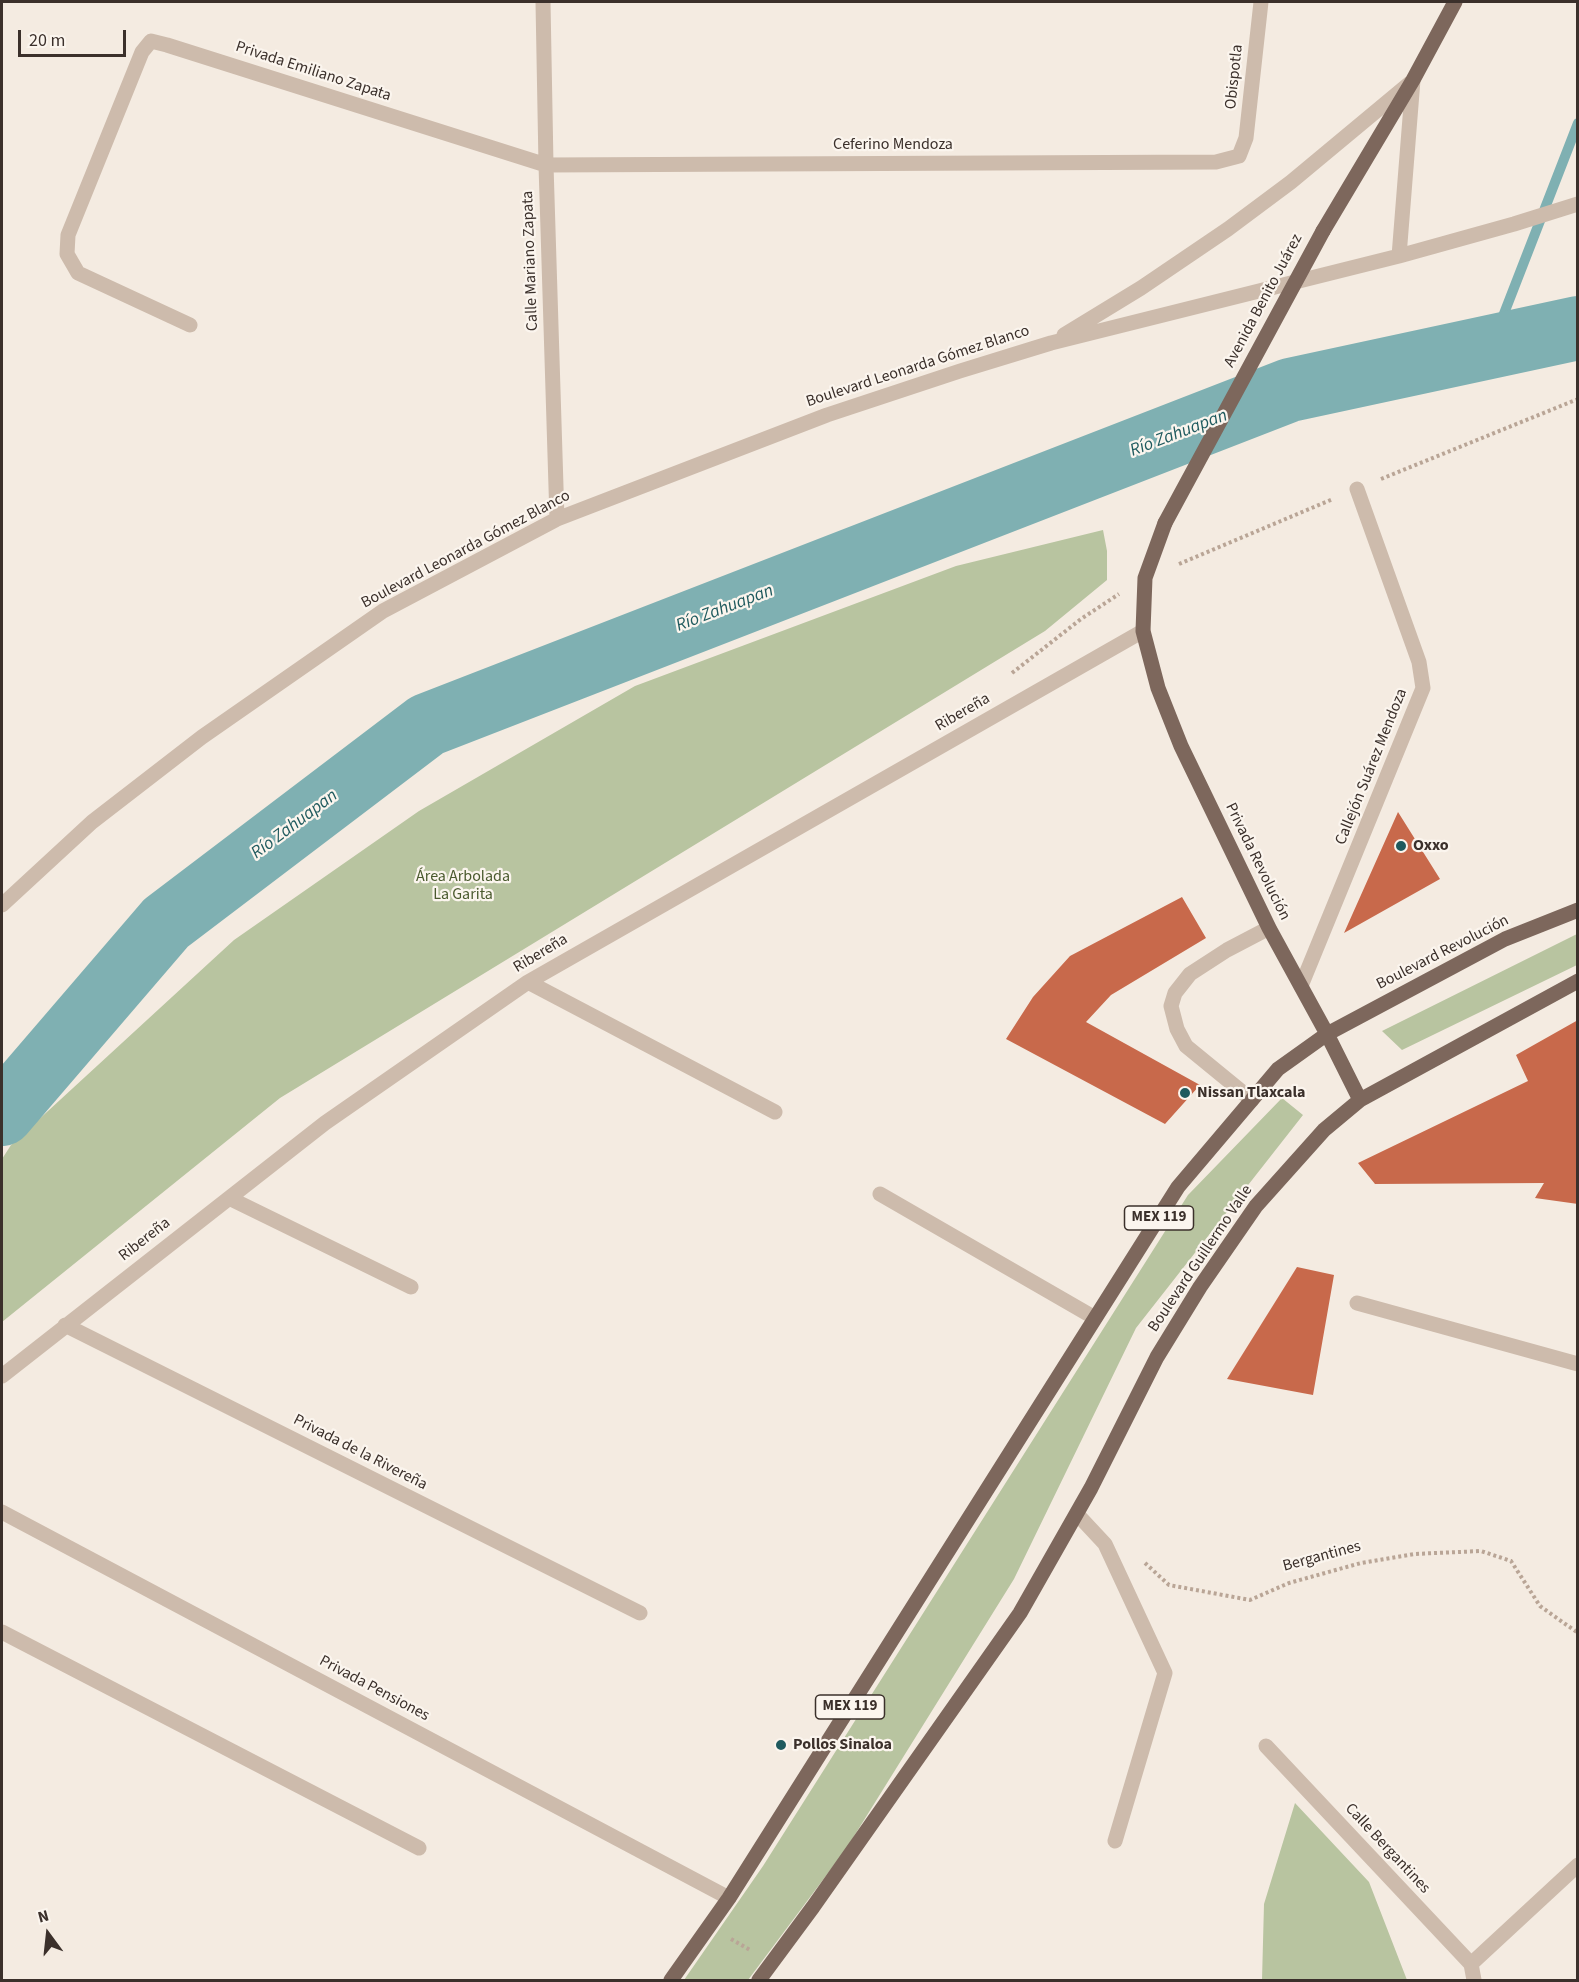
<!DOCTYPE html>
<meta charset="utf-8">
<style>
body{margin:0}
#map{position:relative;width:1579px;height:1982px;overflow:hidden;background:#f4ebe1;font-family:"Source Sans 3",sans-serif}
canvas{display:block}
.frame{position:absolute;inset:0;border:3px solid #3b302b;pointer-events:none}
.north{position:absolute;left:18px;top:1904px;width:60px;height:60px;-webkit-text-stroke:4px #fbf5ee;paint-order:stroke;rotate:345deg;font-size:16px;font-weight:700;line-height:24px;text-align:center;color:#3b302b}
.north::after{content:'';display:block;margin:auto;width:21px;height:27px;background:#3b302b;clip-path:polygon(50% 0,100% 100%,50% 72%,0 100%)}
.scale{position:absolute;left:18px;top:30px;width:108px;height:27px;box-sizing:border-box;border:3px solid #3b302b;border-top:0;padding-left:8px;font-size:18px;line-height:21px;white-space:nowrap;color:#3b302b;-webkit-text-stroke:4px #fbf5ee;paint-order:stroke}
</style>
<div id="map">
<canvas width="1579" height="1982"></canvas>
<div class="frame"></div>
<div class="north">N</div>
<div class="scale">20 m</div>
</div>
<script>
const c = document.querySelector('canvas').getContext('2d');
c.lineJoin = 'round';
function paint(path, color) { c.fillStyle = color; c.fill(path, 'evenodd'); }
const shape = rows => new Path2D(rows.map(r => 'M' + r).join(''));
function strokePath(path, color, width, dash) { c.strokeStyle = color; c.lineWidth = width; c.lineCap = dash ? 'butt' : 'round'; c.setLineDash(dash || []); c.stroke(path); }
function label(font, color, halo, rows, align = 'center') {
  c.font = font + ' "Source Sans 3",sans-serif'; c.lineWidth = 4.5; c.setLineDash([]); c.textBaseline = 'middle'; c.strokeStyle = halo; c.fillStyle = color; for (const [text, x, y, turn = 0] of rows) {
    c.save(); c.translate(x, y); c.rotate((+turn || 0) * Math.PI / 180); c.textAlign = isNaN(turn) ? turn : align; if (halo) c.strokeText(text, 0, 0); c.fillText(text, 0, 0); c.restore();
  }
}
paint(shape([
 [1103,530,1107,551,1107,580,1045,631,280,1098,2,1322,2,1159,11,1145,234,940,419,811,635,686,956,566],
 [1577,934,1577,965,1402,1050,1382,1031],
 [1282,1098,1303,1115,1136,1328,1014,1579,846,1849,748,1980,684,1980,763,1866,1188,1195],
 [1295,1803,1369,1882,1407,1980,1262,1980,1264,1904]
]), '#b8c4a0');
strokePath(shape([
 [1491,347,1578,123]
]), '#7fb0b2', 10);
strokePath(shape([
 [2,1114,166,923,427,725,1290,390,1578,328]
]), '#7fb0b2', 64);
paint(shape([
 [1398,812,1440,879,1344,933],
 [1182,897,1206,938,1111,995,1086,1022,1200,1085,1165,1124,1006,1039,1033,997,1070,956],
 [1578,1020,1578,1204,1535,1198,1544,1183,1375,1184,1358,1163,1528,1081,1516,1055],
 [1297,1267,1334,1275,1313,1395,1227,1379]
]), '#c8694b');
strokePath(shape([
 [1381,479,1578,399],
 [1179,564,1333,499],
 [1012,673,1081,619,1119,594],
 [1145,1563,1169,1585,1250,1600,1289,1583,1361,1563,1414,1554,1481,1551,1511,1561,1540,1606,1578,1633],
 [731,1939,750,1950]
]), '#b9a596', 4, [3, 3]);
strokePath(shape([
 [543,2,546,165,557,519],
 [1399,256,1413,80],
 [190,325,78,273,67,254,68,235,142,52,151,41,167,45,546,165,1216,162,1239,156,1246,138,1261,2],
 [1064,335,1141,288,1228,229,1291,182,1410,83],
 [2,905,92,822,202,737,383,611,557,519,827,415,960,371,1051,343,1399,256,1514,224,1578,204],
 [528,982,775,1112],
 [1301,986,1423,688,1419,662,1357,489],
 [1252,1100,1186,1046,1177,1029,1171,1006,1175,993,1190,974,1227,950,1269,928],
 [880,1194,1095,1318],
 [229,1198,411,1287],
 [1357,1303,1578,1364],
 [65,1325,640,1613],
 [2,1376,325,1123,528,982,1143,631],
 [2,1512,729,1898],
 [1077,1514,1105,1544,1165,1673,1115,1841],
 [2,1632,419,1848],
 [1266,1746,1471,1964,1474,1980],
 [1471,1964,1578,1865]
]), '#cdbbac', 15);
strokePath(shape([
 [1323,231,1413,80,1455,2],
 [1165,523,1145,578,1143,631,1158,688,1181,746,1269,928,1327,1034,1360,1100],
 [671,1980,729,1898,1178,1187,1278,1069,1327,1034,1505,939,1578,910],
 [759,1980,813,1907,1020,1613,1091,1488,1157,1357,1200,1287,1256,1206,1324,1130,1360,1100,1578,981]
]), '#7d675c', 15);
strokePath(shape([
 [1165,523,1323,231]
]), '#7d675c', 15);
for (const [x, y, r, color] of [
 [1401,846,6,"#1f5a5e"],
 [1185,1093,6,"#1f5a5e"],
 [781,1745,6,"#1f5a5e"]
]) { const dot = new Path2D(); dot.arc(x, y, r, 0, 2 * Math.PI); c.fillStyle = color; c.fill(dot); strokePath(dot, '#fbf5ee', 2); }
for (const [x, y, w] of [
 [1159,1218,69],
 [850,1707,69]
]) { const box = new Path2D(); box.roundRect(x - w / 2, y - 12, w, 24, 4.5); c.fillStyle = '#fbf5ee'; c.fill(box); strokePath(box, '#3b302b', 1.5); }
label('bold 15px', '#3b302b', null, [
 ["MEX 119",1159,1218],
 ["MEX 119",850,1707]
]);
label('16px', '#3b302b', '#fbf5ee', [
 ["Privada Emiliano Zapata",313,72,18],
 ["Obispotla",1235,77,-84],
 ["Ceferino Mendoza",893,145],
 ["Calle Mariano Zapata",531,261,-92],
 ["Avenida Benito Juárez",1264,301,-62],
 ["Boulevard Leonarda Gómez Blanco",918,367,-18],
 ["Boulevard Leonarda Gómez Blanco",466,550,-28],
 ["Ribereña",963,713,-30],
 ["Callejón Suárez Mendoza",1372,767,-68],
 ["Privada Revolución",1257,862,64],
 ["Boulevard Revolución",1443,953,-27],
 ["Ribereña",541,954,-31],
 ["Ribereña",145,1240,-38],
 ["Boulevard Guillermo Valle",1201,1259,-56],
 ["Privada de la Rivereña",360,1453,27],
 ["Bergantines",1322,1557,-15],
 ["Privada Pensiones",374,1689,28],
 ["Calle Bergantines",1387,1849,47]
]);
label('bold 16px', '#3b302b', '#fbf5ee', [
 ["Oxxo",1413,846],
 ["Nissan Tlaxcala",1197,1093],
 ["Pollos Sinaloa",793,1745]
], 'left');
label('16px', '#4a5a2e', '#fbf5ee', [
 ["Área Arbolada",463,877],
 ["La Garita",463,895]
]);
label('italic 18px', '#1f5a5e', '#fbf5ee', [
 ["Río Zahuapan",1179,434,-21],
 ["Río Zahuapan",725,609,-21],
 ["Río Zahuapan",295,825,-37]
]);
</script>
